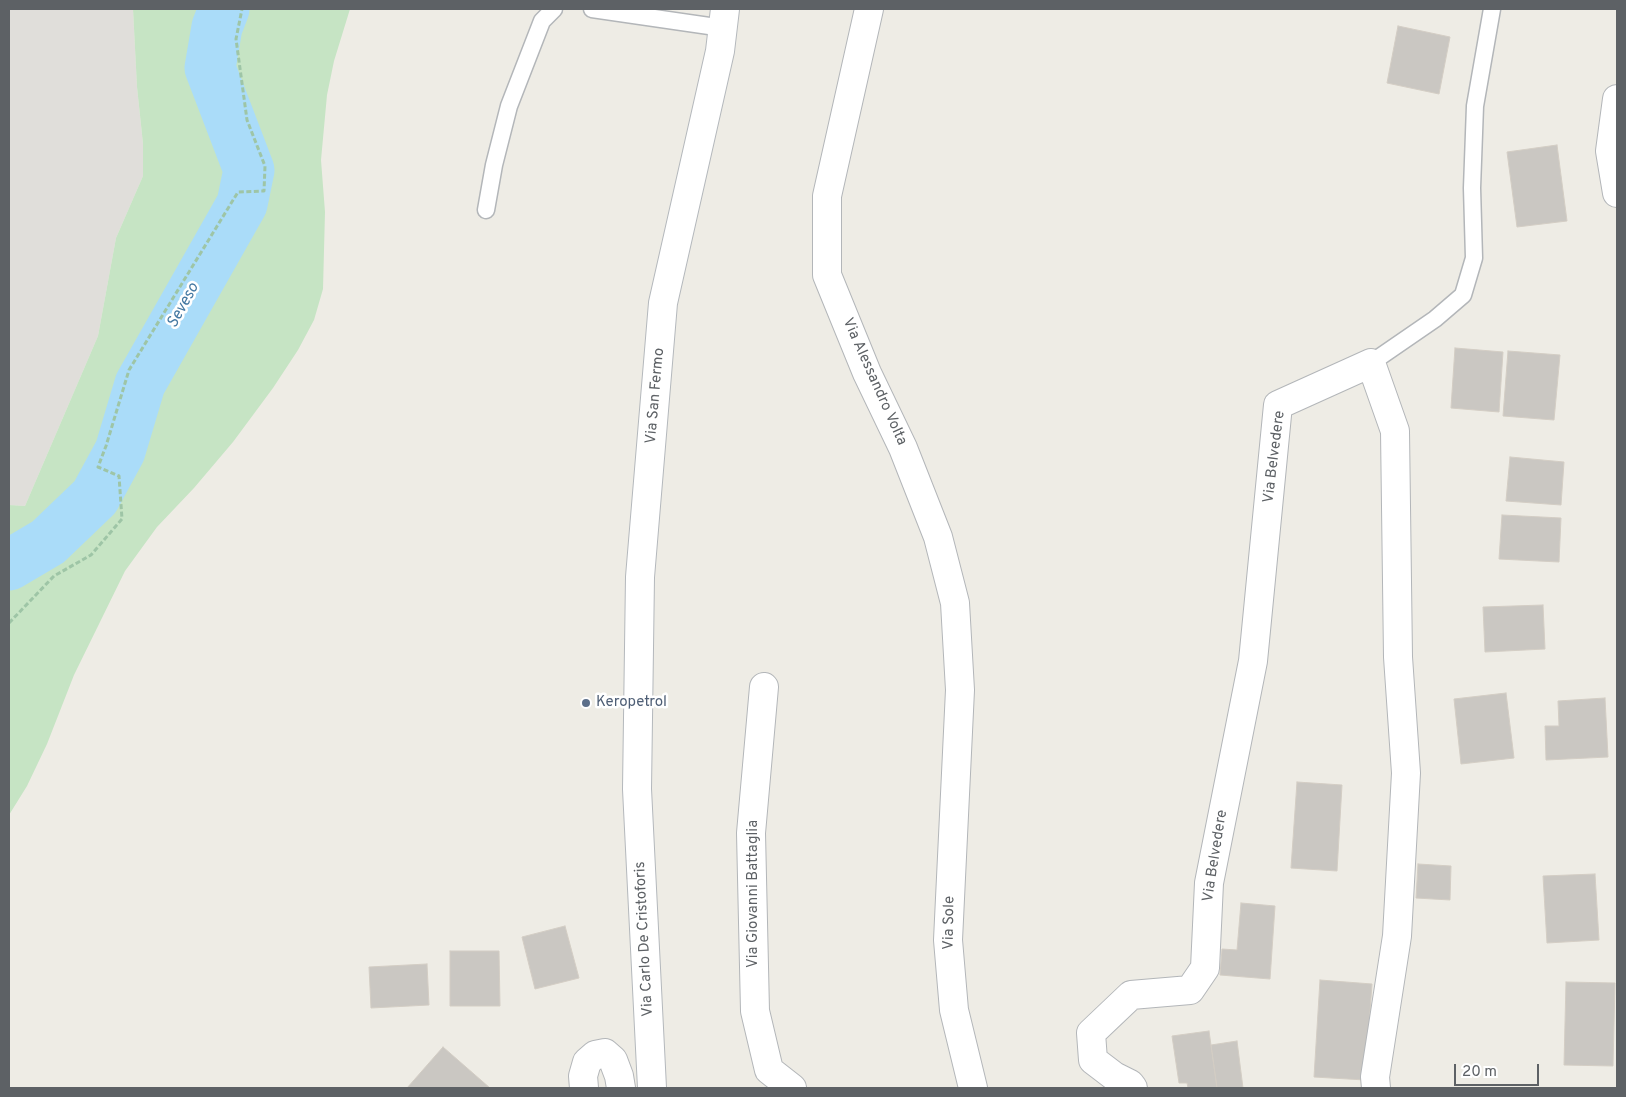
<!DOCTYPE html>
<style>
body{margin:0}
#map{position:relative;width:1626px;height:1097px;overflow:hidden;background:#eeece5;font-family:Overpass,sans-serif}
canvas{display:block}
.frame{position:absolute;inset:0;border:10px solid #5d6165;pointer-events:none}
.scale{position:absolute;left:1454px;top:1064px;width:85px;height:22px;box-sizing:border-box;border:2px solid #5d6165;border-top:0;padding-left:6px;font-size:15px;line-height:18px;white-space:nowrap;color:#5d6165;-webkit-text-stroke:4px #fff;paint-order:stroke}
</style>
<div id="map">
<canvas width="1626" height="1097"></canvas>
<div class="frame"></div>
<div class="scale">20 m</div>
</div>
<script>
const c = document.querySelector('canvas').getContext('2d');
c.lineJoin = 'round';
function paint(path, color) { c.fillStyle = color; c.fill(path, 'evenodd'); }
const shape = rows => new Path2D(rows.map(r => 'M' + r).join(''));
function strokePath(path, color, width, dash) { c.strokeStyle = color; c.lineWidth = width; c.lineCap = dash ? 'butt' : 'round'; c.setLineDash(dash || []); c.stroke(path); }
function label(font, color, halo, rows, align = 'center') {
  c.font = font + ' Overpass,sans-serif'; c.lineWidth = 5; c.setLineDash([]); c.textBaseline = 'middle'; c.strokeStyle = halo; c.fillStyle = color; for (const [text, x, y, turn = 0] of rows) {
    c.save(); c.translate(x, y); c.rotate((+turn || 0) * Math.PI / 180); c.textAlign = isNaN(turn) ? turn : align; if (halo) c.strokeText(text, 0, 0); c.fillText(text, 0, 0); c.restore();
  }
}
paint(shape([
 [9,9,133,9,137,87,143,144,143,176,116,238,98,336,25,506,9,505]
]), '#e0deda');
paint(shape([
 [133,9,350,9,334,61,327,95,321,160,325,212,323,289,314,320,298,350,273,388,233,442,194,488,157,527,125,571,74,675,47,744,27,786,9,815,9,505,25,506,98,336,116,238,143,176,143,144,137,87]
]), '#c6e4c4');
strokePath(shape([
 [9,565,48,542,95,497,120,451,140,384,242,204,249,170,210,68,217,27,224,9]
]), '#aadcf9', 51);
const building = shape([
 [1398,26,1450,37,1439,94,1387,83,1398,26],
 [1557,145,1567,221,1517,227,1507,152,1557,145],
 [1455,348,1503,352,1499,412,1451,408,1455,348],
 [1508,351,1560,355,1554,420,1503,416,1508,351],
 [1510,457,1564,462,1561,505,1506,501,1510,457],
 [1502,515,1561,518,1559,562,1499,559,1502,515],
 [1543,605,1545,649,1485,652,1483,607,1543,605],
 [1506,693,1514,758,1461,764,1454,699,1506,693],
 [1605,698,1608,757,1546,760,1545,726,1559,726,1558,701,1605,698],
 [1297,782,1342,785,1337,871,1291,868,1297,782],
 [1418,864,1451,866,1450,900,1416,898,1418,864],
 [1595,874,1599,940,1547,943,1543,876,1595,874],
 [1241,903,1275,906,1270,979,1220,975,1222,949,1237,950,1241,903],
 [565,926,579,978,535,989,522,937,565,926],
 [450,951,499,951,500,1006,450,1006,450,951],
 [427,964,429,1005,371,1008,369,967,427,964],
 [1320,980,1372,984,1365,1080,1314,1077,1320,980],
 [1566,982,1615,983,1613,1066,1564,1065,1566,982],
 [1209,1031,1217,1088,1188,1088,1187,1083,1179,1083,1172,1036,1209,1031],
 [1237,1041,1243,1088,1217,1088,1211,1045,1237,1041],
 [443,1047,490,1088,407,1088,443,1047]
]);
paint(building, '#cac7c2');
strokePath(building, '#d3cdc4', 1);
const service = shape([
 [592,9,723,28],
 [486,210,494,165,509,106,542,21,554,9],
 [1371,363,1435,319,1463,295,1474,258,1472,188,1475,106,1492,9]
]);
const minor = shape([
 [869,9,827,196,827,275,867,373,903,448,938,537,955,603,960,690,948,940,954,1010,973,1088],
 [1617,99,1610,151,1617,193],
 [764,687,751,833,755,1011,769,1070,792,1088],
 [584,1088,583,1076,587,1062,595,1055,605,1053,613,1060,619,1076,621,1088],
 [1133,1088,1130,1084,1114,1076,1093,1060,1091,1033,1131,995,1190,990,1205,968,1209,883,1253,661,1278,405,1371,363,1395,431,1398,657,1406,773,1397,936,1375,1077,1376,1088]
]);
const secondary = shape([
 [652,1088,637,789,640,577,663,303,720,51,725,9]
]);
strokePath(service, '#b3b6b9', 19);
strokePath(minor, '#b3b6b9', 30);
strokePath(secondary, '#b4b8bc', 30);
strokePath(shape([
 [9,623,54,576,91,555,122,519,119,476,98,467,106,446,129,370,238,192,264,191,265,166,247,120,236,39,242,9]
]), '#9ec5a6', 3, [5, 2.5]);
strokePath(service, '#fff', 16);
strokePath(minor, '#fff', 28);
strokePath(secondary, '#fff', 28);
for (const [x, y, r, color] of [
 [586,703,5,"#5c6f8a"]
]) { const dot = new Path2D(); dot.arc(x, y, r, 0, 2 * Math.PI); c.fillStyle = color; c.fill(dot); strokePath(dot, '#fff', 2); }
label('15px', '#5d6165', '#fff', [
 ["Via Alessandro Volta",874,382,66],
 ["Via San Fermo",656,396,-85],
 ["Via Belvedere",1275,457,-83],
 ["Via Belvedere",1216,856,-81],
 ["Via Giovanni Battaglia",754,894,-90],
 ["Via Sole",950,923,-89],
 ["Via Carlo De Cristoforis",645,939,-93]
]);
label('15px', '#4e5e75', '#fff', [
 ["Keropetrol",596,703]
], 'left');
label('italic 16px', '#4579a2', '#fff', [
 ["Seveso",184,306,-61]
]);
</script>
